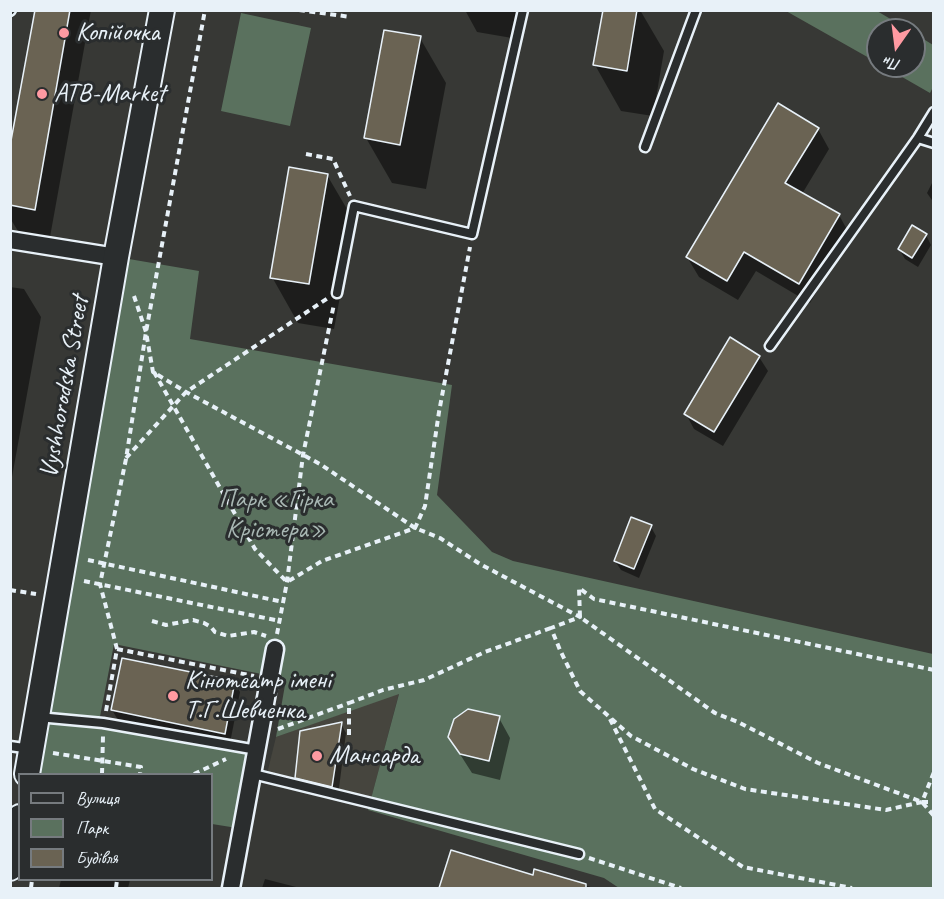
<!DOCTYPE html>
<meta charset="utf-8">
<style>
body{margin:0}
#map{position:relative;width:944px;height:899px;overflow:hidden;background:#373835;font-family:Caveat,sans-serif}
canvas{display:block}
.frame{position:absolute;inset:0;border:12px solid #e8f1f8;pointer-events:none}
.legend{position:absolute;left:18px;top:773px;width:195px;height:108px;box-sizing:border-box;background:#2a2d2e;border:2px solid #767b7f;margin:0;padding:8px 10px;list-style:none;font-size:18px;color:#e8f1f8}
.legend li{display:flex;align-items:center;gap:12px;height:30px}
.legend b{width:30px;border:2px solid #767b7f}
.north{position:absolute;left:866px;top:18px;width:60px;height:60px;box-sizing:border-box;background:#2a2d2e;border:2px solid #767b7f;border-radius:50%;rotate:194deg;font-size:16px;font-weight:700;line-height:24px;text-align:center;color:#e8f1f8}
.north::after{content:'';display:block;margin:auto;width:21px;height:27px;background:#ff9aa2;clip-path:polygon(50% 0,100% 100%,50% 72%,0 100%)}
</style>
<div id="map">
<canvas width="944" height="899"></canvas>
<div class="frame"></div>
<ul class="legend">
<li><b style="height:8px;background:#2a2d2e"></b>Вулиця</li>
<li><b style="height:16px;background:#5a715e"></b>Парк</li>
<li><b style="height:16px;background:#6a6353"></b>Будівля</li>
</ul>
<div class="north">Пн</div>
</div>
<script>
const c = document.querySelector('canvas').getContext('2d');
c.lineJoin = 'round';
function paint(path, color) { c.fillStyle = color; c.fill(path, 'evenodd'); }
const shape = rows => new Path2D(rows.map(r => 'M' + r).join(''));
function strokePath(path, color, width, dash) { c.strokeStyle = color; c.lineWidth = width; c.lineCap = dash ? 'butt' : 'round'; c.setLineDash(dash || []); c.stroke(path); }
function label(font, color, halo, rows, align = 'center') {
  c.font = font + ' Caveat,sans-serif'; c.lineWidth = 6; c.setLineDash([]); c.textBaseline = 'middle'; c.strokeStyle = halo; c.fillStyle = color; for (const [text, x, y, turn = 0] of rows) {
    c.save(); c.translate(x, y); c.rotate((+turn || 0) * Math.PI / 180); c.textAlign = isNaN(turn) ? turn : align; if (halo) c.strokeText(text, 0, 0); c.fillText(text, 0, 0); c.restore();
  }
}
paint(shape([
 [399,693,371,799,267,774,276,737]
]), '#46453e');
paint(shape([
 [786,11,877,11,909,30,878,30,878,63],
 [241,13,311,28,290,126,221,111],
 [914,33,933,45,933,87,930,93,883,66,914,66],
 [129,259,199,271,190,339,452,385,437,495,492,552,513,561,933,654,933,888,619,888,604,878,368,810,399,694,276,737,286,679,114,644,98,727,249,754,237,828,212,824,212,774,37,774]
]), '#5a715e');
paint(shape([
 [36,10,91,10,50,237,18,231,10,218,10,155],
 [465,10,517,10,512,38,477,32],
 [604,10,640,10,664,51,653,116,621,111,595,65],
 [420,38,446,83,426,189,392,183,366,138],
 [818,129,829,149,802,194,839,215,850,235,810,303,756,271,738,300,699,277,687,257],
 [327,175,354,221,334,329,298,323,272,277],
 [934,179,934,203,927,193],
 [926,235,931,245,918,267,905,259,899,249],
 [10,287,24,289,41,317,10,488],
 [759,357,768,371,723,446,694,429,686,414],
 [651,527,656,536,639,578,621,570,615,561],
 [234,682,240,692,230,743,118,720,112,710],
 [499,718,510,738,500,780,472,773,449,737],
 [341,724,346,733,338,796,302,787,296,777],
 [535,871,594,888,443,888,441,886,534,877],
 [265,879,300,888,262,888],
 [61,880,130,880,128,888,59,888]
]), '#0007');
const building = shape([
 [35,10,70,10,35,210,10,205,10,146,35,10],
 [603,10,637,10,627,71,593,65,603,10],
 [384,30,421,36,400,145,364,138,384,30],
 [778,103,819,128,785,183,840,214,799,284,744,252,727,281,686,257,778,103],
 [289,167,328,174,309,284,270,278,289,167],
 [912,225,927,234,912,258,898,249,912,225],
 [730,337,760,356,714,432,684,414,730,337],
 [631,517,652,525,634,569,614,561,631,517],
 [122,658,235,681,225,734,111,710,122,658],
 [468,709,500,716,489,761,460,754,448,737,454,719,468,709],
 [342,722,332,787,295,778,300,731,342,722],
 [451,850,533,875,534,869,586,884,586,888,439,888,451,850]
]);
paint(building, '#6a6353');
strokePath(building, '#e8f1f8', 1.5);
const lane = shape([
 [10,11,11,10],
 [918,138,934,143],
 [645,147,696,10],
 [337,293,354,206,472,234,523,10],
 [770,346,918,138,934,112],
 [38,717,103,723,257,750],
 [10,746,31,749],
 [253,774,579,854]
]);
const street = shape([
 [10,240,116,257],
 [231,888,275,649]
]);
const secondary = shape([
 [27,774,116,257,162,10],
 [10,868,20,817]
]);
strokePath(lane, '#e8f1f8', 13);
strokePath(street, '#e8f1f8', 21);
strokePath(secondary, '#e8f1f8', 28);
strokePath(shape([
 [299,10,351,17],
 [306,154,333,159,350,196],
 [134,296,146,332,153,372,186,392,320,464,415,528,440,538,480,564,580,617,551,628,560,650,580,691,631,736,693,769,745,789,886,810,922,802,934,772],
 [154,372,255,549,287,582,322,561,415,528,425,506,439,412,470,247],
 [126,458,186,392,328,298],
 [88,560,283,602],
 [84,581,280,621],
 [10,590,36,594],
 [152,621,166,625,193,620,204,623,211,627,215,632,228,636,254,632,266,636],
 [277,634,287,582,303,455,334,304],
 [117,649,100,584,126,459,146,332,205,10],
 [934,670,594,599,579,588,580,617,715,713,738,722,818,763,922,802,934,816],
 [106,711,117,649,254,676],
 [610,719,655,809,743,867,852,888],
 [278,729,349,703],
 [349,735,349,703,383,690,424,680,485,652,551,628],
 [53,753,141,767,140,774],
 [102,774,103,736],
 [194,774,226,759],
 [922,802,934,802],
 [589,858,681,888],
 [31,888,32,880],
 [116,888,117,880]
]), '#e8f1f8', 4, [6, 4.5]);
strokePath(lane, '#2a2d2e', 8);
strokePath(street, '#2a2d2e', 16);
strokePath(secondary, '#2a2d2e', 24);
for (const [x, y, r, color] of [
 [64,33,6,"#ff9aa2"],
 [42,94,6,"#ff9aa2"],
 [173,696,6,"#ff9aa2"],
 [317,756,6,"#ff9aa2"]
]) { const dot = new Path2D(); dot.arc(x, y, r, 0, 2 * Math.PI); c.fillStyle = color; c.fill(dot); strokePath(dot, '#2a2d2e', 2); }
label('26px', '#e8f1f8', '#2a2d2e', [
 ["Копійочка",76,33],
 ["ATB-Market",54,94],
 ["Кінотеатр імені",185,681],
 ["Т.Г.Шевченка",185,711],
 ["Мансарда",329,756]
], 'left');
label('26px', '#e8f1f8', '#2a2d2e', [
 ["Vyshhorodska Street",65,387,-80]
]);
label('26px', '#a8b7b3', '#2a2d2e', [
 ["Парк «Гірка",276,500],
 ["Крістера»",276,530]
]);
</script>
